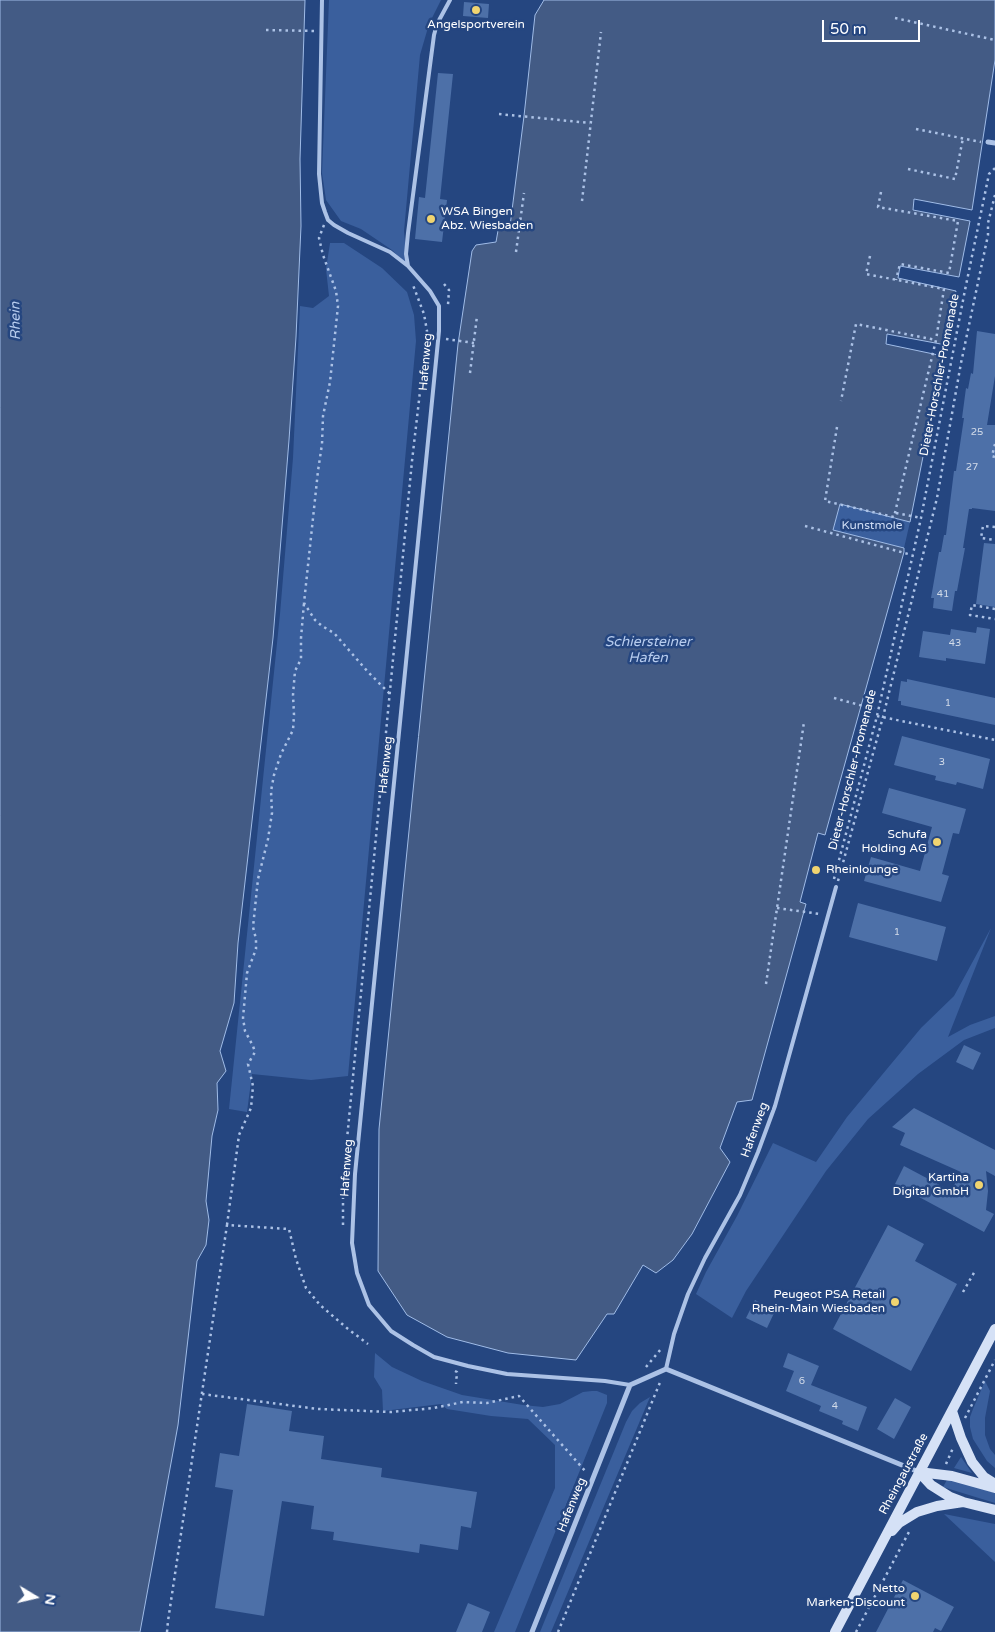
<!DOCTYPE html>
<meta charset="utf-8">
<style>
body{margin:0}
#map{position:relative;width:995px;height:1632px;overflow:hidden;background:#254680;font-family:"Varela Round",sans-serif}
canvas{display:block}
.north{position:absolute;left:10px;top:1572px;width:50px;height:50px;-webkit-text-stroke:4px #254680;paint-order:stroke;rotate:99deg;font-size:14px;font-weight:700;line-height:20px;text-align:center;color:#fff}
.north::after{content:'';display:block;margin:auto;width:18px;height:22px;background:#fff;clip-path:polygon(50% 0,100% 100%,50% 72%,0 100%)}
.scale{position:absolute;left:822px;top:20px;width:98px;height:22px;box-sizing:border-box;border:2px solid #fff;border-top:0;padding-left:6px;font-size:15px;line-height:18px;white-space:nowrap;color:#fff;-webkit-text-stroke:4px #254680;paint-order:stroke}
</style>
<div id="map">
<canvas width="995" height="1632"></canvas>
<div class="north">N</div>
<div class="scale">50 m</div>
</div>
<script>
const c = document.querySelector('canvas').getContext('2d');
c.lineJoin = 'round';
function paint(path, color) { c.fillStyle = color; c.fill(path, 'evenodd'); }
const shape = rows => new Path2D(rows.map(r => 'M' + r).join(''));
function strokePath(path, color, width, dash) { c.strokeStyle = color; c.lineWidth = width; c.lineCap = dash ? 'butt' : 'round'; c.setLineDash(dash || []); c.stroke(path); }
function label(font, color, halo, rows, align = 'center') {
  c.font = font + ' "Varela Round",sans-serif'; c.lineWidth = 5; c.setLineDash([]); c.textBaseline = 'middle'; c.strokeStyle = halo; c.fillStyle = color; for (const [text, x, y, turn = 0] of rows) {
    c.save(); c.translate(x, y); c.rotate((+turn || 0) * Math.PI / 180); c.textAlign = isNaN(turn) ? turn : align; if (halo) c.strokeText(text, 0, 0); c.fillText(text, 0, 0); c.restore();
  }
}
paint(shape([
 [329,0,441,0,429,24,420,55,404,231,406,254,405,263,392,250,361,229,341,221,326,200,322,173],
 [330,243,344,243,382,268,407,292,414,315,416,341,348,1076,311,1080,252,1074,247,1112,229,1109,280,614,293,458,300,306,313,308,329,296,326,269],
 [840,504,910,522,904,548,833,530],
 [991,928,948,1037,970,1025,995,1016,995,1028,964,1040,918,1074,868,1119,826,1171,746,1291,732,1318,696,1294,706,1272,737,1216,773,1143,816,1162,847,1117,921,1028,954,996],
 [375,1353,392,1367,422,1381,462,1395,523,1405,543,1407,560,1404,583,1392,592,1391,597,1391,607,1395,607,1403,515,1632,494,1632,555,1488,555,1445,528,1419,491,1416,447,1409,441,1404,383,1411,382,1390,374,1377],
 [985,1381,990,1391,985,1418,985,1435,990,1449,995,1455,995,1468,987,1461,973,1439,970,1427,970,1417,973,1409],
 [650,1397,551,1632,540,1632,626,1422,632,1411,640,1403],
 [961,1457,972,1473,954,1468],
 [948,1478,995,1493,995,1503,943,1487],
 [944,1514,995,1524,995,1562]
]), '#3a5f9d');
const water = shape([
 [0,0,305,0,300,159,301,226,296,337,289,440,273,638,238,943,234,1003,220,1051,226,1071,217,1083,218,1110,212,1136,206,1201,209,1220,206,1245,197,1261,178,1425,140,1632,0,1632,0,0],
 [544,0,995,0,995,60,972,210,914,199,913,210,970,221,959,277,900,266,898,278,956,291,946,345,887,334,886,344,943,356,910,522,840,504,833,530,904,548,904,552,825,835,818,833,800,902,806,904,752,1100,737,1102,720,1148,730,1162,692,1234,673,1260,656,1273,643,1265,614,1314,607,1314,576,1360,508,1353,447,1337,407,1315,378,1271,379,1129,458,344,472,251,476,245,496,242,499,225,510,226,524,116,535,15,544,0]
]);
paint(water, '#435b85');
strokePath(water, '#a0bce7', 1);
paint(shape([
 [464,2,489,4,488,18,463,16],
 [438,73,453,74,440,199,447,200,442,242,415,239,419,197,425,198],
 [977,331,995,334,995,376,987,425,995,425,995,511,972,508,972,509,969,509,963,548,965,548,957,591,955,591,952,611,933,608,934,598,931,598,939,552,941,552,944,535,946,535,954,471,956,471,964,418,962,418,966,388,968,389,971,373,973,374],
 [984,543,995,544,995,607,976,604],
 [977,627,990,629,985,664,946,658,946,661,919,657,923,631,950,635,951,629,976,633],
 [907,679,995,698,995,725,901,705,901,701,898,701,901,681,907,682],
 [902,736,990,759,983,789,957,782,956,785,935,780,936,776,894,765],
 [889,788,966,809,959,834,953,833,942,874,949,876,941,902,864,881,871,857,920,871,932,827,882,813],
 [858,903,946,927,937,961,849,937],
 [964,1045,981,1053,973,1070,956,1062],
 [914,1108,995,1150,995,1176,986,1171,988,1191,986,1210,994,1214,984,1232,895,1184,904,1166,951,1191,961,1172,900,1145,905,1133,892,1127],
 [888,1225,924,1244,915,1261,957,1284,911,1371,833,1329],
 [755,1300,775,1311,767,1328,746,1318],
 [788,1353,819,1366,811,1385,867,1407,858,1431,842,1424,843,1421,819,1411,821,1406,786,1391,794,1371,783,1367],
 [895,1398,911,1407,894,1439,877,1429],
 [247,1404,292,1411,289,1431,324,1436,321,1459,382,1468,381,1477,477,1492,471,1528,461,1526,458,1550,420,1544,419,1553,333,1540,334,1532,311,1529,314,1506,282,1501,264,1616,215,1608,233,1490,215,1487,220,1453,239,1456],
 [903,1580,954,1607,941,1631,935,1628,933,1632,876,1632],
 [468,1603,490,1612,482,1632,456,1632]
]), '#4d70a8');
strokePath(shape([
 [895,18,995,40],
 [266,30,315,31],
 [499,114,590,123],
 [916,129,981,142],
 [908,169,955,179,963,138],
 [881,192,878,207,958,221,949,273,900,264,896,280],
 [582,201,601,32],
 [324,225,319,238,323,255,336,291,338,306,330,382,323,416,322,444,318,471,304,603,315,620,322,626,334,633,368,672,390,694],
 [516,252,524,193],
 [870,256,866,274,944,289,936,340],
 [444,284,449,290,448,305],
 [446,339,474,343],
 [470,373,477,316],
 [837,427,825,501,894,517,936,340,856,324,841,401],
 [995,444,992,456,995,457],
 [896,513,921,518],
 [805,526,912,555],
 [995,527,983,526,981,538,995,540],
 [995,609,972,605,970,615,995,619],
 [834,698,878,710],
 [877,716,995,740],
 [834,879,877,716,921,518,965,290,989,174,995,168],
 [838,881,883,717,937,498,961,363,988,235,988,223,995,195],
 [777,908,820,914],
 [766,984,804,722],
 [227,1225,239,1135,251,1108,253,1086,248,1064,255,1052,253,1046,245,1031,243,1018,247,973,256,949,256,939,253,927,258,879,268,839,272,813,271,791,274,775,281,754,293,730,294,715,293,695,295,671,301,659,301,638,304,603],
 [343,1225,343,1181,412,461,427,331,424,314,413,285],
 [963,1292,975,1271],
 [646,1367,661,1349],
 [455,1371,457,1372,456,1384],
 [202,1394,318,1409,391,1412,434,1408,463,1402,487,1403,519,1396,586,1472],
 [965,1418,995,1360],
 [946,1464,953,1448],
 [167,1632,168,1621,227,1225,289,1229,296,1259,306,1288,320,1305,348,1329,368,1344],
 [558,1632,661,1380],
 [856,1632,910,1530]
]), '#acc2e6', 2.5, [2.5, 4]);
strokePath(shape([
 [322,0,319,174,322,203,325,212,328,220,334,225,348,233,390,252,408,266,430,291,439,306,439,331,355,1174,352,1243,357,1273,369,1305,391,1331,413,1345,434,1357,468,1366,507,1374,605,1381,630,1385],
 [408,266,406,254,408,233,434,35,437,24,450,0],
 [666,1369,674,1334,688,1294,705,1258,740,1195,758,1152,775,1106,836,887]
]), '#acc2e6', 4);
strokePath(shape([
 [988,142,995,143],
 [532,1632,630,1385,666,1369,919,1472]
]), '#acc2e6', 5);
strokePath(shape([
 [952,1411,961,1438,972,1462,984,1477,995,1484],
 [919,1472,931,1485,950,1497,963,1502,995,1510],
 [919,1472,952,1476,995,1488],
 [892,1531,899,1523,917,1512,937,1506,963,1502],
 [835,1632,995,1329]
]), '#d5e1f6', 10);
for (const [x, y, r, color] of [
 [476,10,5,"#f0d470"],
 [431,219,5,"#f0d470"],
 [937,842,5,"#f0d470"],
 [816,870,5,"#f0d470"],
 [979,1185,5,"#f0d470"],
 [895,1302,5,"#f0d470"],
 [915,1596,5,"#f0d470"]
]) { const dot = new Path2D(); dot.arc(x, y, r, 0, 2 * Math.PI); c.fillStyle = color; c.fill(dot); strokePath(dot, '#254680', 2); }
label('10px', '#d2dbe9', null, [
 ["25",977,432],
 ["27",972,467],
 ["41",943,594],
 ["43",955,643],
 ["1",948,703],
 ["3",942,762],
 ["1",897,932],
 ["6",802,1381],
 ["4",835,1406]
]);
label('12px', '#fff', '#254680', [
 ["Angelsportverein",476,25,"center"],
 ["WSA Bingen",441,212,"left"],
 ["Abz. Wiesbaden",441,226,"left"],
 ["Schufa",927,835],
 ["Holding AG",927,849],
 ["Rheinlounge",826,870,"left"],
 ["Kartina",969,1178],
 ["Digital GmbH",969,1192],
 ["Peugeot PSA Retail",885,1295],
 ["Rhein-Main Wiesbaden",885,1309],
 ["Netto",905,1589],
 ["Marken-Discount",905,1603]
], 'right');
label('12px', '#fff', '#254680', [
 ["Hafenweg",426,362,-85],
 ["Dieter-Horschler-Promenade",940,375,-79],
 ["Hafenweg",386,765,-84],
 ["Dieter-Horschler-Promenade",853,770,-76],
 ["Hafenweg",755,1130,-70],
 ["Hafenweg",347,1168,-86],
 ["Rheingaustraße",904,1474,-62],
 ["Hafenweg",572,1505,-68]
]);
label('12px', '#cfddf5', '#254680', [
 ["Kunstmole",872,526]
]);
label('italic 14px', '#b7ccee', '#254680', [
 ["Rhein",16,321,-91],
 ["Schiersteiner",648,642],
 ["Hafen",648,658]
]);
</script>
